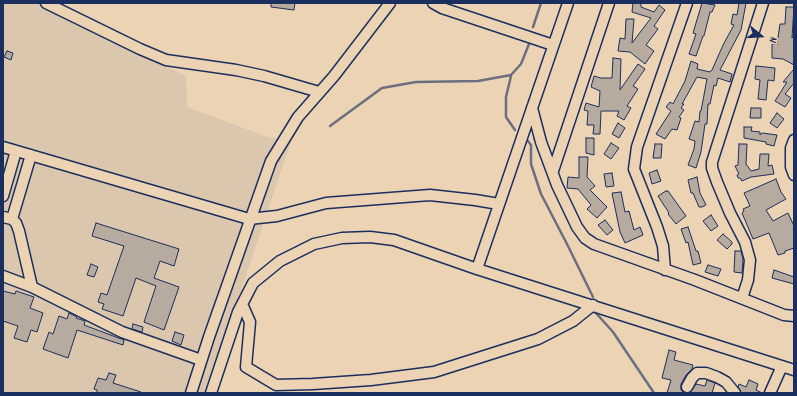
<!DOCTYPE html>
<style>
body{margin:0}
#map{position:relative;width:797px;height:396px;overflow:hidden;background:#ebd3b4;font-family:Dekko,sans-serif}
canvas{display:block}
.frame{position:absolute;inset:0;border:4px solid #1b2f5e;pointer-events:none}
.north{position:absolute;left:741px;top:16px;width:40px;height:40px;-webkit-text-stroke:3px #ebd3b4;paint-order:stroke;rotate:108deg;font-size:11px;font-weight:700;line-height:16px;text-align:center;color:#1b2f5e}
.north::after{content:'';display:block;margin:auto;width:14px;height:18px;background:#1b2f5e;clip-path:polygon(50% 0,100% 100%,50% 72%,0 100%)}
</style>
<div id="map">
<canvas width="797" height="396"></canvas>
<div class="frame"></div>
<div class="north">N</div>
</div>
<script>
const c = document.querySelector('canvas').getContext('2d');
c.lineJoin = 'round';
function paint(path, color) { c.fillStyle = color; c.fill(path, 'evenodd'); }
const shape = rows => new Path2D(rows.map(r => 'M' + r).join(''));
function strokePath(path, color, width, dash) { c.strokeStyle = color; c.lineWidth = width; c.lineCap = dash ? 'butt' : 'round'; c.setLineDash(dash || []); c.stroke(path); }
paint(shape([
 [3,3,55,3,143,56,186,76,187,107,265,136,291,142,242,287,205,391,209,393,3,393]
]), '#dbc7ae');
strokePath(shape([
 [533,27,541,3],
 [511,76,506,97,506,117,515,130],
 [330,126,382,88,416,82,478,81,511,75,521,64,529,44],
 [528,141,531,145,531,164,541,194,567,244,593,297],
 [595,312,613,332,654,393]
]), '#6b6f7f', 2.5);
const building = shape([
 [271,3,295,3,294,10,271,7,271,3],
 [633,3,641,3,641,7,654,12,659,5,665,10,654,26,658,29,646,45,654,51,645,64,630,52,618,51,620,38,625,39,626,19,634,19,632,43,651,18,632,12,633,3],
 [702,3,715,5,712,12,710,12,704,36,703,36,696,56,689,54,696,34,693,33,702,3],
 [739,3,746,3,741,30,720,70,732,74,730,82,718,78,716,86,714,85,710,104,708,104,707,124,705,124,701,152,696,168,688,165,694,149,695,141,689,139,695,121,699,122,700,111,701,111,707,79,697,77,682,104,684,104,681,108,684,110,679,117,681,118,677,130,672,129,665,139,656,134,671,111,666,107,670,102,673,104,685,81,691,61,698,64,697,69,710,72,712,70,724,43,734,25,731,24,733,14,737,15,739,3],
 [786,7,794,7,792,38,794,35,794,65,783,59,772,58,772,44,777,44,780,24,785,24,786,7],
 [7,51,13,53,11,60,4,57,7,51],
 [613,58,621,59,620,90,638,64,645,69,633,86,638,89,627,106,631,108,624,120,617,116,619,111,601,111,600,134,593,134,594,125,587,125,588,111,584,110,586,103,599,107,600,91,591,87,594,76,601,78,612,78,613,58],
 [756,66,775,68,774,81,768,80,766,100,758,99,760,80,755,79,756,66],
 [794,69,794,83,785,94,791,98,785,107,775,101,787,82,783,82,794,69],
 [751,108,761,108,761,118,750,118,751,108],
 [777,113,784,119,777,128,770,123,777,113],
 [618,123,625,128,619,138,612,134,618,123],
 [744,127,752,127,751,131,760,132,760,135,762,133,777,135,774,146,766,144,766,142,744,138,744,127],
 [586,138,594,138,594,155,586,153,586,138],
 [611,143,619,148,611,159,604,154,611,143],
 [655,144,662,144,661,158,653,158,655,144],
 [739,144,747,144,746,164,751,171,759,169,760,154,769,154,768,166,772,165,774,174,751,177,742,181,740,178,738,178,737,175,739,174,735,166,738,165,739,144],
 [579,157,588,157,587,177,595,186,590,190,607,207,597,218,587,209,591,205,578,189,567,188,568,177,579,178,579,157],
 [657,170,661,181,652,184,649,173,657,170],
 [612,173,614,186,606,187,604,174,612,173],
 [697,177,700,193,706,205,702,207,699,207,693,193,691,193,688,180,697,177],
 [776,179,781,192,786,199,766,210,773,221,788,213,794,226,794,248,785,251,785,253,778,255,769,233,753,239,742,213,744,211,743,209,750,206,744,193,776,179],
 [666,191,668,191,686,216,676,224,668,214,669,213,658,196,666,191],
 [621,192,625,212,629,211,634,230,640,227,643,235,625,243,620,232,612,193,621,192],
 [711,215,718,226,711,231,703,221,711,215],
 [605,220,613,230,607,235,598,225,605,220],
 [96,223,179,249,174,266,160,261,154,278,179,287,164,330,144,322,156,286,136,278,123,316,102,309,104,304,98,302,101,293,107,295,124,246,92,236,96,223],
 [688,227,696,251,698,251,701,263,693,265,688,242,686,243,681,229,688,227],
 [723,234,732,242,732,244,727,249,717,240,723,234],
 [735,251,741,251,743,259,742,273,734,272,735,251],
 [91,264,98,267,94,277,87,275,91,264],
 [708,265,721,269,718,276,705,272,708,265],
 [774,270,794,277,794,284,772,278,774,270],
 [3,291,15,294,16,291,34,297,30,308,43,313,37,332,31,330,27,342,14,338,18,326,3,321,3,291],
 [69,313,77,317,76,318,85,321,84,325,124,340,123,345,77,330,68,358,43,349,49,332,53,334,59,316,67,319,69,313],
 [133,324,143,327,142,332,132,329,133,324],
 [175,332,184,335,181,345,172,341,175,332],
 [669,350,676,352,674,360,693,365,692,369,686,375,681,384,681,390,685,393,667,393,671,380,662,378,669,350],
 [109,373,116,375,113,383,141,392,141,393,97,393,97,390,94,389,98,378,106,380,109,373],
 [707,380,715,383,712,393,689,393,692,390,696,384,705,386,707,380],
 [749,380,758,384,756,390,762,393,741,393,738,387,739,384,746,387,749,380]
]);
paint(building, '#b7aa9f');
strokePath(building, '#1b2f5e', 1);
const minor = shape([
 [46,3,140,49,166,60,236,70,264,76,319,92],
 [433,3,442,8,553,45],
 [532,108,541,142,557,185,577,227,585,238,594,244,695,280,784,315,794,316],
 [794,140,791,148,791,167,794,175],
 [3,147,249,219,277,216,326,203,430,195,475,200,499,204],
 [553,171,609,3],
 [3,196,16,151],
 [3,217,12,219,16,223,19,231,32,287],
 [12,219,31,155],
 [477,269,568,3],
 [665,270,663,246,657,227,634,169,637,147,687,3],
 [3,276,32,287,122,332,201,360],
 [742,298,748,280,750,260,745,242,730,213,717,182,712,168,712,162,763,3],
 [242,304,250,322,246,367,276,385,313,384,371,380,434,372,538,339,573,321,593,305],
 [687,387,692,378,697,373,706,373,717,377,726,382,735,393],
 [191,393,209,337,271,161,298,117,334,76,390,3],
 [211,393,238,312,253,283,280,261,314,244,342,238,370,237,394,240,477,269,794,370],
 [770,393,782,366]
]);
strokePath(minor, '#1b2f5e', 13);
strokePath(minor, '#ebd3b4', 10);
</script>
